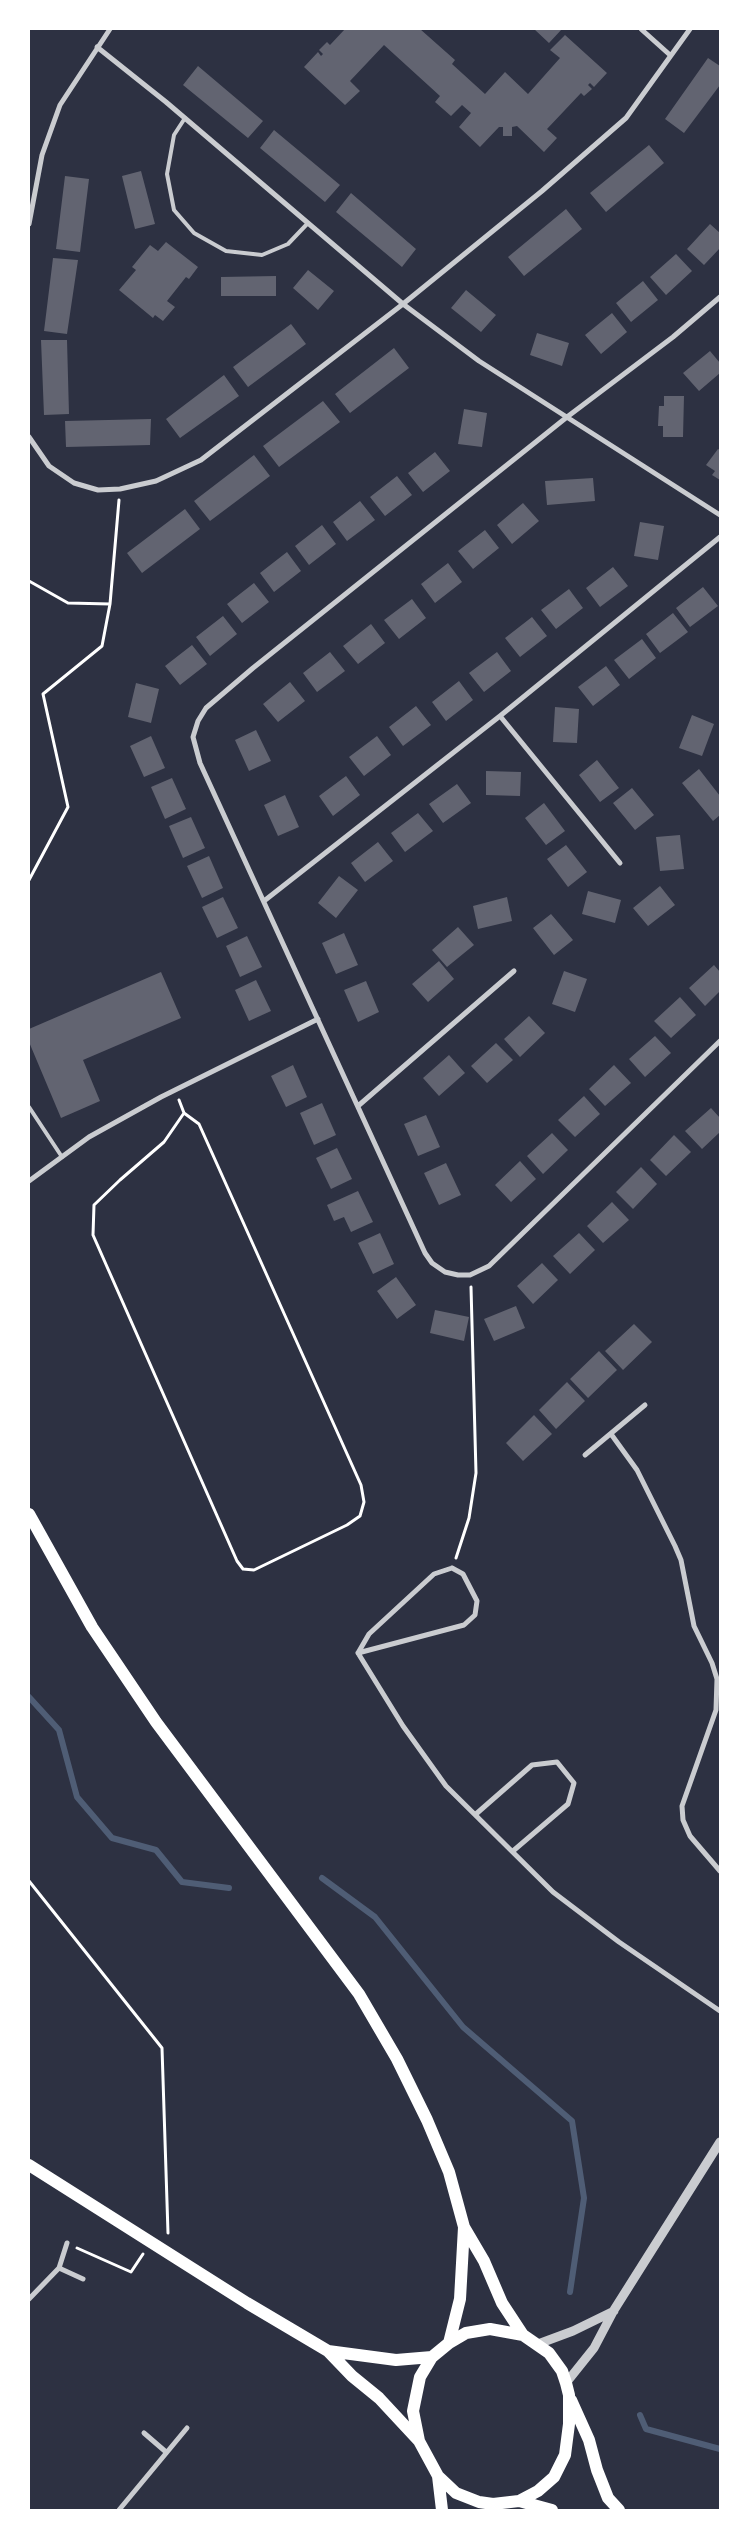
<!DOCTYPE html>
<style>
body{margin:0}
#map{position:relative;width:749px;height:2539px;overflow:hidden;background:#2d3142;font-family:"DM Sans",sans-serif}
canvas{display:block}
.frame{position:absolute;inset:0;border:30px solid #fff;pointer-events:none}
</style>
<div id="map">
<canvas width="749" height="2539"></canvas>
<div class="frame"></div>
</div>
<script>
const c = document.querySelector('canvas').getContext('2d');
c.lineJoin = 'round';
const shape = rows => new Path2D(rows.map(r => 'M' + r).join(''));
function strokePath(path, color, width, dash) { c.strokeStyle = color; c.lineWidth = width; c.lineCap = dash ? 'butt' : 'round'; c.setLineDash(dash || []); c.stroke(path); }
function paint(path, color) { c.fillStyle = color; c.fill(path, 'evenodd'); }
strokePath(shape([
 [29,1697,59,1730,77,1797,112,1838,156,1850,182,1882,229,1888],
 [322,1878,375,1917,463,2027,572,2121,584,2198,570,2292],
 [640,2415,646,2429,720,2449]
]), '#4f5d75', 6);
paint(shape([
 [345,29,420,29,455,60,452,64,485,94,505,72,528,94,560,58,550,50,565,35,607,73,594,87,590,83,588,85,592,89,584,96,581,93,547,129,557,138,544,152,517,126,512,127,512,136,503,136,503,127,499,127,480,147,459,127,471,113,462,105,451,116,435,102,440,96,384,45,350,81,360,91,345,105,304,67,318,52,321,56,323,54,319,50,327,42,330,45],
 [534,29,562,29,549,43],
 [708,58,720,66,720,85,684,133,665,119],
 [198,66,263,121,248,138,183,85],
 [274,130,340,185,325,202,260,148],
 [649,145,664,163,606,212,590,193],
 [141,171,155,224,135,229,122,176],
 [65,176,89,179,80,252,56,249],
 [351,193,416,249,402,267,336,212],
 [566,209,582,229,524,276,508,257],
 [710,224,720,233,720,248,704,265,687,249],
 [166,242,198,267,189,279,186,277,167,301,175,307,163,321,155,315,153,318,119,290,136,270,132,267,150,245,158,251],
 [676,254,692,271,666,295,650,277],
 [53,258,78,260,67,334,44,331],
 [308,270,334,291,318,310,293,288],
 [276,276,276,296,221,296,221,277],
 [643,281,658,300,631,322,616,303],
 [466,290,496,315,481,332,451,308],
 [612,313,627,332,601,354,585,335],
 [291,324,306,344,248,387,233,367],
 [537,333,569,343,562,366,530,355],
 [41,340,67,340,69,414,44,415],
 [394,348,409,368,350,413,335,394],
 [710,351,720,363,720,373,699,391,683,373],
 [224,375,239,396,180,438,166,419],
 [664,396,684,396,683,437,663,437,663,426,658,426,659,406,664,406],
 [323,401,340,422,279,467,263,446],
 [464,409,487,413,482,447,458,444],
 [151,419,150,445,66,447,65,421],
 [718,449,720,450,720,480,712,475,715,471,706,465],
 [435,452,450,471,423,492,408,473],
 [254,455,270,476,210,521,194,501],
 [397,476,412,495,385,516,370,497],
 [593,478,595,501,547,505,545,481],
 [360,501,375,520,347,541,333,522],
 [523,503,539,521,512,544,497,525],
 [185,509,200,529,142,573,127,553],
 [640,522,664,526,658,560,634,556],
 [322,525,336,544,309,565,295,546],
 [485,530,499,548,473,569,458,551],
 [287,552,301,571,274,592,260,573],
 [448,563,462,582,435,603,421,584],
 [613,567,628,586,600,607,586,588],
 [254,583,269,602,242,623,227,604],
 [703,587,718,606,690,627,676,608],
 [569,589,583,608,556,629,541,610],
 [412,599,426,618,399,639,384,620],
 [673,613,688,632,660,653,646,634],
 [223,616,237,634,210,656,196,637],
 [532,617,547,636,520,657,505,638],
 [371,624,385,643,358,664,343,646],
 [642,639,656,658,629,679,614,660],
 [192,645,207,664,180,685,165,666],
 [330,652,345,671,317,692,303,673],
 [497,652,511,671,484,692,469,673],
 [606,666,620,685,593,706,578,687],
 [459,681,473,700,446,721,432,702],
 [290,682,305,701,278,722,263,704],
 [136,683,159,689,151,723,128,717],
 [416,706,431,725,403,746,389,727],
 [555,707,579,709,577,743,553,742],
 [692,715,714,724,702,756,679,748],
 [256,730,271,761,249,771,235,740],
 [151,736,165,768,144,777,130,746],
 [377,736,391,755,364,776,349,757],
 [597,760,619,788,600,802,579,775],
 [699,769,720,796,720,815,713,821,682,783],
 [486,771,521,772,520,796,486,795],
 [346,776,360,795,333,816,319,796],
 [172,778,186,809,165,819,151,787],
 [457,784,471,803,443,823,429,804],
 [632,788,654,815,635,830,613,803],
 [285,795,299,827,278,836,264,805],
 [544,803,565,831,546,845,525,818],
 [418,813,433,831,405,852,391,833],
 [191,817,205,848,183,858,169,826],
 [680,835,684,869,660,871,656,837],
 [378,842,393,861,365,882,351,863],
 [566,845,587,872,568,887,547,859],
 [209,856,223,888,202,898,187,866],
 [339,876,358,890,336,918,318,903],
 [660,886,675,905,648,926,633,908],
 [588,891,621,900,615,923,582,914],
 [223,897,238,928,217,938,202,907],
 [507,897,512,921,478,929,473,906],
 [551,914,573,940,554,955,533,928],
 [458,927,474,945,447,967,432,950],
 [344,933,358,965,336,974,322,943],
 [247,936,262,967,240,977,226,946],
 [439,961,454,979,428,1002,412,984],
 [714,965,720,972,720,991,705,1006,689,988],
 [564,971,587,979,575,1012,552,1004],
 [161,972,181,1018,83,1060,100,1101,61,1118,29,1042,29,1029],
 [256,980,271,1011,249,1021,235,990],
 [366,981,379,1012,358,1022,344,990],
 [680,997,696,1015,671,1038,654,1021],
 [529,1016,545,1033,520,1057,504,1039],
 [655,1036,671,1053,645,1077,629,1059],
 [496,1043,513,1060,487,1083,471,1066],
 [449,1055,465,1073,439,1096,423,1078],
 [293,1065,307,1097,286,1107,271,1076],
 [614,1065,631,1083,605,1106,589,1089],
 [584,1096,600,1114,575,1137,558,1120],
 [322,1103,336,1135,314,1145,300,1113],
 [711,1108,720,1118,720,1132,702,1149,685,1131],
 [426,1115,440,1147,418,1156,404,1124],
 [552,1133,568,1150,543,1174,527,1156],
 [674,1135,691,1152,666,1176,650,1160],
 [337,1148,352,1179,331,1189,316,1158],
 [520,1161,536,1179,511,1202,495,1185],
 [446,1163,461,1195,439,1205,424,1173],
 [641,1167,657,1184,633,1209,616,1192],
 [358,1191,373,1222,351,1232,344,1217,334,1221,327,1205],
 [612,1202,629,1220,603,1243,587,1226],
 [380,1233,394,1264,373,1274,358,1243],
 [579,1233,595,1250,570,1274,553,1256],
 [542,1263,558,1280,533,1304,517,1286],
 [396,1277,416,1305,397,1319,377,1291],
 [516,1306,525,1328,494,1341,484,1319],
 [435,1310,469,1317,464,1341,430,1333],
 [634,1324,652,1342,623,1370,605,1351],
 [599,1351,617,1370,588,1398,570,1379],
 [567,1382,585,1401,556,1429,539,1410],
 [534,1415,552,1434,523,1461,506,1443]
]), '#626471');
strokePath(shape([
 [29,581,68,603,110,604],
 [29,880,68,807,43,694,102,646,110,604,119,500],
 [179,1100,184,1113,164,1142,120,1180,94,1205,93,1235,237,1561,243,1569,254,1570,347,1525,360,1516,364,1502,361,1485,199,1124,184,1113],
 [456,1558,469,1518,476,1473,471,1287],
 [29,1881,162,2048,168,2233],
 [77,2248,131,2272,143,2254]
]), '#fff', 3);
strokePath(shape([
 [185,118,174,135,167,174,174,210,194,233,226,251,262,255,288,244,308,223],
 [29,1107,62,1157]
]), '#caccd0', 4);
strokePath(shape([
 [641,29,670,55],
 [97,47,166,102,403,304,479,361,720,515],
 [29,224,42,155,60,105,110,29],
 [720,297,673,337,567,417,253,668,206,708,198,721,193,737,200,763,425,1253,432,1263,445,1272,458,1275,470,1275,489,1266,720,1041],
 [29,437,49,466,74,483,98,490,120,489,156,481,201,460,403,304,542,191,626,118,690,29],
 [500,716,620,863],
 [264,901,500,716,720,537],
 [358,1106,514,971],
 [29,1181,89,1137,161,1097,318,1019],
 [611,1434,637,1470,675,1546,681,1560,694,1626,712,1663,717,1679,716,1710,682,1806,683,1820,690,1836,720,1871],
 [585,1455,645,1405],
 [452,1568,463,1574,477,1601,475,1615,464,1625,358,1653,369,1634,434,1574,452,1568],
 [358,1653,403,1726,446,1786,553,1892,619,1942,720,2011],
 [476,1814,532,1765,557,1762,574,1783,568,1804,513,1851],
 [59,2268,83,2279],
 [29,2299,59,2268,67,2243],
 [144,2433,166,2452],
 [119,2510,187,2428]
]), '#caccd0', 5);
strokePath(shape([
 [538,2344,573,2331,614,2311],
 [566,2383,594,2348,614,2310,720,2142]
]), '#caccd0', 9);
strokePath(shape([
 [29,1514,92,1627,156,1722,359,1994,397,2059,427,2120,449,2172,464,2227,484,2261,502,2303,523,2335],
 [29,2165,247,2303,328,2351,352,2376,379,2398,419,2441],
 [490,2329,523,2335,549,2353,562,2371,566,2383,569,2395,569,2424,565,2455,554,2477,538,2491,519,2501,493,2504,479,2502,456,2493,438,2476,419,2441,413,2411,420,2377,432,2357,449,2343,466,2333,490,2329],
 [449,2343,460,2299,464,2227],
 [328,2351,396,2360,432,2357],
 [571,2400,589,2440,597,2470,608,2498,619,2510],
 [438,2476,442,2510],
 [519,2501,552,2510]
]), '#fff', 12);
</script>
